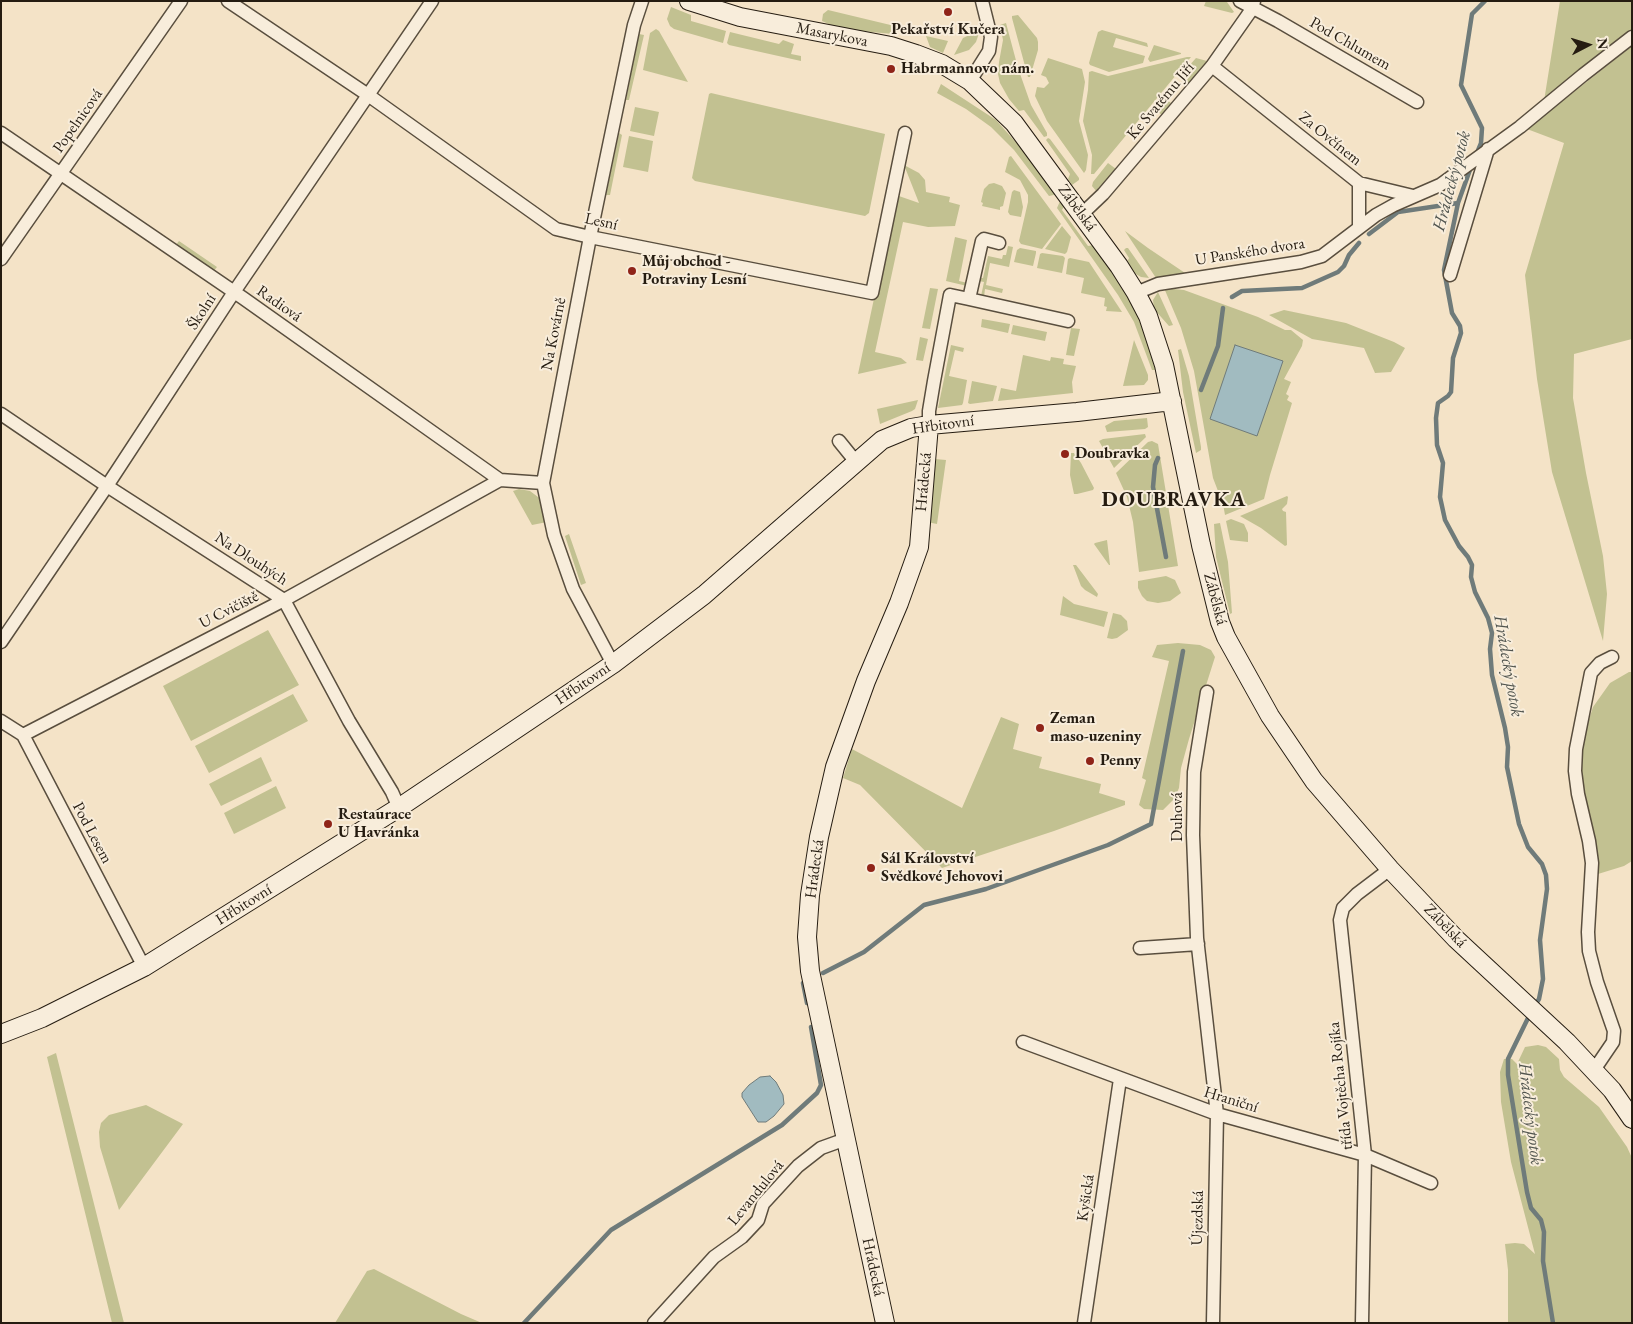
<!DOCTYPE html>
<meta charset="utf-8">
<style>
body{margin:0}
#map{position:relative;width:1633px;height:1324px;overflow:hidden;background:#f4e3c7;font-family:"EB Garamond",serif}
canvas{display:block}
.frame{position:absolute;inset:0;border:2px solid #251c11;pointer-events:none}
.north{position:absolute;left:1563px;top:20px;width:50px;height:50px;-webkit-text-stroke:4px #f8eddb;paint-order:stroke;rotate:85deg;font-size:14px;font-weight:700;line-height:20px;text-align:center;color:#251c11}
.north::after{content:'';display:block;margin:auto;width:18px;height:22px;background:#251c11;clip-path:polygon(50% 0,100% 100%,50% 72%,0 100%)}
</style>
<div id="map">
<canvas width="1633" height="1324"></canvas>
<div class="frame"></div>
<div class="north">N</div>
</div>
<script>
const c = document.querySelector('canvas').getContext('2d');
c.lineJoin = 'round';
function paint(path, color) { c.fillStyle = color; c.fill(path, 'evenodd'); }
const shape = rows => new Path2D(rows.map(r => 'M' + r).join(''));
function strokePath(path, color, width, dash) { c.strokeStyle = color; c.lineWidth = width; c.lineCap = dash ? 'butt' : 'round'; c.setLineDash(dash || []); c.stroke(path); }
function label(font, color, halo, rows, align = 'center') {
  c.font = font + ' "EB Garamond",serif'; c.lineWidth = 4; c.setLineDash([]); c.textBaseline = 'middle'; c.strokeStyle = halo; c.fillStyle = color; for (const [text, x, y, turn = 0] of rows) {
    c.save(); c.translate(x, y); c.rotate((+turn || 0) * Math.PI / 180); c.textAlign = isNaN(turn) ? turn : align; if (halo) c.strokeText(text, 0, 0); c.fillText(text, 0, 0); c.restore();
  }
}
paint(shape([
 [1206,1,1227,2,1234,12,1232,13,1204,6],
 [1560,1,1632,1,1632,31,1544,101],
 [671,7,691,15,691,21,726,31,723,43,674,29,670,26,667,19],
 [828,10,903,28,893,34,840,29,822,21,823,14],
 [1018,15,1037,38,1038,42,1038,50,1030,77,1028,77,1012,18,1012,16],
 [1006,23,1018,68,1031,105,1047,133,1047,136,1044,137,1024,110,1019,111,1009,99,1000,83,998,74,999,62,1003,40,1000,25],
 [656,29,659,31,688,82,643,70,650,33],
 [980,30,976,42,969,50,954,55,963,38],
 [1102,30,1147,43,1148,47,1116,38,1113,47,1145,56,1143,63,1109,72,1090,65,1089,63,1098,32],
 [730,32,779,44,783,40,794,44,791,54,801,56,801,61,729,45,727,43],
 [639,34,644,35,629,100,626,100],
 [926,36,948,41,943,53,930,47],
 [1154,45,1181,53,1181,54,1150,62,1148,59],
 [1632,46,1632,339,1574,354,1573,398,1586,473,1603,556,1607,594,1603,641,1552,472,1537,379,1525,275,1564,143,1527,129],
 [1187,57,1191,57,1094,174,1091,174,1092,155,1083,121,1088,90,1089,72,1092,71,1108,76],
 [1048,58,1082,69,1085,82,1079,121,1088,155,1086,170,1084,173,1047,121,1035,96,1037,87,1044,88,1049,83,1046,77,1041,75],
 [1196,58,1207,61,1189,83,1180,76],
 [941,84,996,120,1036,165,1058,194,1049,196,1014,150,991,127,966,109,937,93],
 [711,93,885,134,869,213,865,216,695,181,692,178,709,94],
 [1163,97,1171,103,1162,115,1154,109],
 [635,107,659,112,654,136,630,131],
 [619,133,622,135,610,195,606,195],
 [629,136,653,141,648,172,623,167],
 [1048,138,1050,139,1079,178,1079,180,1072,185,1068,179,1070,174,1046,140],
 [1011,156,1061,224,1042,249,1021,244,1019,241,1028,202,1028,195,1020,180,1005,172,1009,157],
 [1108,163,1116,169,1097,192,1092,186,1093,182],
 [904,165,919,173,925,180,926,192,950,197,949,202,960,205,955,226,928,227,903,222,875,352,901,358,907,363,858,374,896,195,919,203],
 [994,183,1002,186,1006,193,1003,206,1000,207,1000,210,982,206,983,203,981,202,984,189,989,184],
 [1014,190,1020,192,1023,207,1021,217,1010,215,1008,212,1012,192],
 [1061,199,1065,205,1062,210,1088,246,1094,245,1129,297,1143,329,1156,370,1152,370,1134,322,1118,295,1057,208],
 [1062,226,1071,237,1067,252,1065,254,1045,249],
 [1125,231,1148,248,1188,275,1182,277,1156,278],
 [955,237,967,240,959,281,968,283,967,286,946,281],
 [179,241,217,267,213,272,175,246],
 [1008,246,1013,247,1009,267,990,263,986,285,1003,289,1002,293,985,289,984,297,981,296,984,282,979,281,979,278,983,278,988,256,1002,259,1003,255,1006,255],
 [1020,248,1036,251,1036,253,1033,266,1014,262,1017,250],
 [1126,248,1128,248,1149,278,1141,277,1134,273,1127,262,1129,258,1124,250],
 [1042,253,1063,256,1065,258,1062,273,1037,268,1040,254],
 [1070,258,1089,262,1122,312,1106,311,1107,307,1104,306,1105,298,1081,293,1084,278,1066,274,1068,259],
 [930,288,938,289,930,329,922,328],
 [1164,288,1184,290,1258,317,1285,330,1291,330,1303,340,1302,346,1284,379,1291,382,1286,394,1289,396,1287,400,1292,403,1270,475,1264,499,1225,515,1223,504,1213,478,1194,371,1181,328],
 [1158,292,1173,325,1169,326,1154,309,1153,300],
 [1284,310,1346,323,1394,342,1405,348,1391,372,1375,373,1364,348,1312,339,1269,315],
 [982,319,1010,324,1008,333,981,327],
 [1013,325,1047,332,1045,341,1011,334],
 [1071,328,1080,329,1074,356,1066,355],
 [920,337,928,339,923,361,916,360],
 [1134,340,1148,375,1148,380,1144,385,1123,386],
 [951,345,964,348,963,352,955,350,949,376,967,380,963,403,962,405,938,408],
 [1181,349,1189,376,1201,447,1201,450,1196,453,1183,392,1178,350],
 [1023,355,1050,361,1051,357,1064,359,1063,364,1076,366,1072,382,1073,393,998,401,1001,388,1016,391],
 [972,381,997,386,993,401,970,404,968,403],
 [918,400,915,409,912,411,880,424,877,409],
 [1147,418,1148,427,1145,429,1107,432,1105,426,1114,421],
 [1145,434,1146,437,1114,468,1099,441,1103,439],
 [1152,441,1158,444,1178,566,1139,572,1133,522,1127,497,1116,473,1148,442],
 [1071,453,1074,453,1081,463,1094,488,1093,490,1077,494,1074,494,1070,475],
 [935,459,946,460,937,524,927,522],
 [519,489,530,491,542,500,547,522,532,525,513,491],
 [1287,496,1288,497,1287,504,1282,509,1283,511,1286,512,1287,545,1285,546,1261,528,1240,516],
 [1231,519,1244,524,1248,533,1248,542,1230,540,1226,521],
 [1220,523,1228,562,1232,613,1230,614,1216,557,1214,524],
 [569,534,586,583,581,585,565,536],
 [1107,540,1110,565,1109,565,1094,544,1095,543],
 [1073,565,1076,565,1095,590,1098,594,1097,597,1085,590,1081,586],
 [1166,576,1175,580,1181,593,1170,601,1158,603,1147,601,1142,596,1138,588,1138,581],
 [1063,596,1074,604,1108,612,1104,627,1060,615],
 [1113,613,1121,615,1127,621,1128,630,1117,638,1112,639,1107,638],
 [268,630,299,685,191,741,163,686],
 [1178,643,1200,645,1211,650,1215,657,1189,739,1181,768,1179,788,1174,799,1163,810,1144,809,1139,805,1146,780,1142,778,1169,661,1152,657,1157,645],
 [1629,672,1632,672,1632,861,1624,866,1598,874,1581,777,1581,745,1593,707,1610,683],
 [293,694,308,721,209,773,195,746],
 [1001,717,1019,724,1013,749,1042,757,1039,768,1101,784,1099,793,1125,801,1125,805,1054,831,942,868,860,785,843,778,852,749,962,808],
 [261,757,272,781,221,806,209,784],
 [276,786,286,808,234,834,224,813],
 [1538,1045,1546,1047,1559,1059,1560,1070,1564,1077,1599,1107,1627,1147,1632,1158,1632,1323,1508,1323,1508,1270,1505,1244,1515,1243,1524,1244,1535,1254,1511,1162,1501,1102,1500,1072,1504,1059,1512,1059,1517,1064,1525,1047],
 [56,1053,124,1323,112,1323,47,1057],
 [146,1105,183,1124,119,1210,100,1147,99,1132,101,1123,109,1115],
 [374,1269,461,1314,482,1323,335,1323,367,1271]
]), '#c2c191');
const water = shape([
 [1235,345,1283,361,1257,436,1210,419,1235,345],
 [770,1076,776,1082,783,1095,784,1104,774,1116,766,1122,758,1122,742,1097,742,1093,749,1085,760,1077,770,1076]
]);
paint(water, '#a1bbc0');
strokePath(water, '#6f7b7a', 1);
strokePath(shape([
 [1476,155,1481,143,1482,128,1461,85,1472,14,1485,1],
 [1471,167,1458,203,1444,270,1452,313,1460,326,1461,333,1453,358,1451,392,1448,396,1438,403,1436,418,1437,445,1443,463,1440,497,1445,520,1459,546,1468,557,1472,565,1471,577,1475,592,1488,618,1492,633,1490,649,1492,675,1505,728,1508,747,1507,767,1519,824,1528,847,1542,864,1546,875,1547,889,1540,940,1543,979,1539,999,1534,1007],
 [1369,234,1398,212,1458,203],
 [1232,297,1242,291,1302,288,1338,272,1344,266,1349,255,1359,243],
 [1201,390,1218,346,1223,308],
 [1158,458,1155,465,1153,487,1166,557],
 [823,973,864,952,924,905,986,889,1108,845,1151,824,1183,651],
 [803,983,807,1003],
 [1530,1014,1508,1059,1508,1075,1527,1192,1531,1208,1541,1220,1544,1232,1543,1261,1553,1323],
 [524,1323,611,1230,782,1125,817,1093,821,1085,811,1027]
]), '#6f7b7a', 4.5);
const street = shape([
 [228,1,368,95,556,229,590,237,872,293,905,133],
 [1240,1,1278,21,1417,102],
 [1212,66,1359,183,1413,196],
 [970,81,989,51,991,37,982,1],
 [1,133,243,298,500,480,543,483],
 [1082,214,1103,194,1212,66,1252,9,1254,1],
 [1359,228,1359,183],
 [1,259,181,1],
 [1450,275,1488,149],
 [1136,293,1158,284,1301,262,1322,256,1376,215,1394,205,1440,185,1520,127,1583,75,1632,37],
 [969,299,1068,321],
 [1,414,107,486,284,600,349,721,392,792,399,808],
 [929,425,929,411,934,381,950,295,969,299,982,241,984,239,999,243],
 [839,441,856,462],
 [1,642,107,486,234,292,432,1],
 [613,664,573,589,554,535,543,483,590,237,634,25,642,1],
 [1207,692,1194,772,1193,835,1197,938,1217,1114,1213,1323],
 [1,721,23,735,144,967],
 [23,735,284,600,500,480],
 [1140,948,1198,944],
 [1023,1042,1217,1114,1365,1155,1431,1183],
 [1594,1070,1613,1042,1614,1031,1597,982,1589,951,1588,932,1592,863,1589,841,1578,794,1575,771,1576,749,1591,673,1600,663,1612,657],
 [654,1323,714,1257,742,1237,758,1220,763,1204,798,1166,821,1148,846,1139],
 [1084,1323,1120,1079],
 [1362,1323,1365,1155,1340,920,1343,908,1357,894,1390,869]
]);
const secondary = shape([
 [689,1,740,17,891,46,916,54,942,64,970,81,1014,123,1119,266,1136,293,1148,316,1164,365,1201,545,1220,622,1226,637,1270,716,1314,781,1390,869,1456,939,1567,1042,1612,1090,1632,1119],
 [1,1034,42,1018,144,967,403,805,613,664,704,595,882,440,911,428,929,425,1077,412,1172,401],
 [885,1323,810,971,807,937,810,895,819,837,835,767,866,681,899,603,919,547,929,425]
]);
strokePath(street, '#594e3e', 15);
strokePath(secondary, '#251c11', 20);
strokePath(street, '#f8eddb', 12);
strokePath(secondary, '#f8eddb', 18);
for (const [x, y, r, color] of [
 [948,12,5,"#8f2418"],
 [891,69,5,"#8f2418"],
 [632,271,5,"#8f2418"],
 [1065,454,5,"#8f2418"],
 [1040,728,5,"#8f2418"],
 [1090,761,5,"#8f2418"],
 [328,824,5,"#8f2418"],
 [871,868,5,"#8f2418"]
]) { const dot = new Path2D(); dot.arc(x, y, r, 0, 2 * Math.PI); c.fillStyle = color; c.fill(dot); strokePath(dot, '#f8eddb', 2); }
label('bold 16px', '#251c11', '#f8eddb', [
 ["Pekařství Kučera",948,30,"center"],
 ["Habrmannovo nám.",901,69],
 ["Můj obchod -",642,262],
 ["Potraviny Lesní",642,280],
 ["Doubravka",1075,454],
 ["Zeman",1050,719],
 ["maso-uzeniny",1050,737],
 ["Penny",1100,761],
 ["Restaurace",338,815],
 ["U Havránka",338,833],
 ["Sál Království",881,859],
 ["Svědkové Jehovovi",881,877]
], 'left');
label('16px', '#251c11', '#f8eddb', [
 ["Masarykova",832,35,11],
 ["Pod Chlumem",1350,44,30],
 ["Ke Svatému Jiří",1161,101,-50],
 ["Popelnicová",78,121,-55],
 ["Za Ovčínem",1330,139,39],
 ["Zábělská",1077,208,54],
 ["Lesní",601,222,12],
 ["U Panského dvora",1250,252,-9],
 ["Radiová",279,304,35],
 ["Školní",202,312,-57],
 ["Na Kovárně",554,334,-79],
 ["Hřbitovní",943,425,-8],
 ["Hrádecká",924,482,-85],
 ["Na Dlouhých",251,559,33],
 ["Zábělská",1215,599,75],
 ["U Cvičiště",229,610,-27],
 ["Hřbitovní",583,684,-34],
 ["Duhová",1178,817,-90],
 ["Pod Lesem",92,833,62],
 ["Hrádecká",815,869,-82],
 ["Hřbitovní",244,905,-32],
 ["Zábělská",1445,926,46],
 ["třída Vojtěcha Rojíka",1341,1086,-96],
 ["Hraniční",1231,1100,17],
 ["Levandulová",756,1193,-51],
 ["Kyšická",1086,1198,-82],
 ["Újezdská",1198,1218,-89],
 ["Hrádecká",873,1267,78]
]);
label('italic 18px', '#50544e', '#f8eddb', [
 ["Hrádecký potok",1452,181,-75],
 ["Hrádecký potok",1508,666,80],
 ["Hrádecký potok",1530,1114,83]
]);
c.letterSpacing = '1px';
label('bold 21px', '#251c11', '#f8eddb', [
 ["DOUBRAVKA",1174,500]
]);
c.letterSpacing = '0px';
</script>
